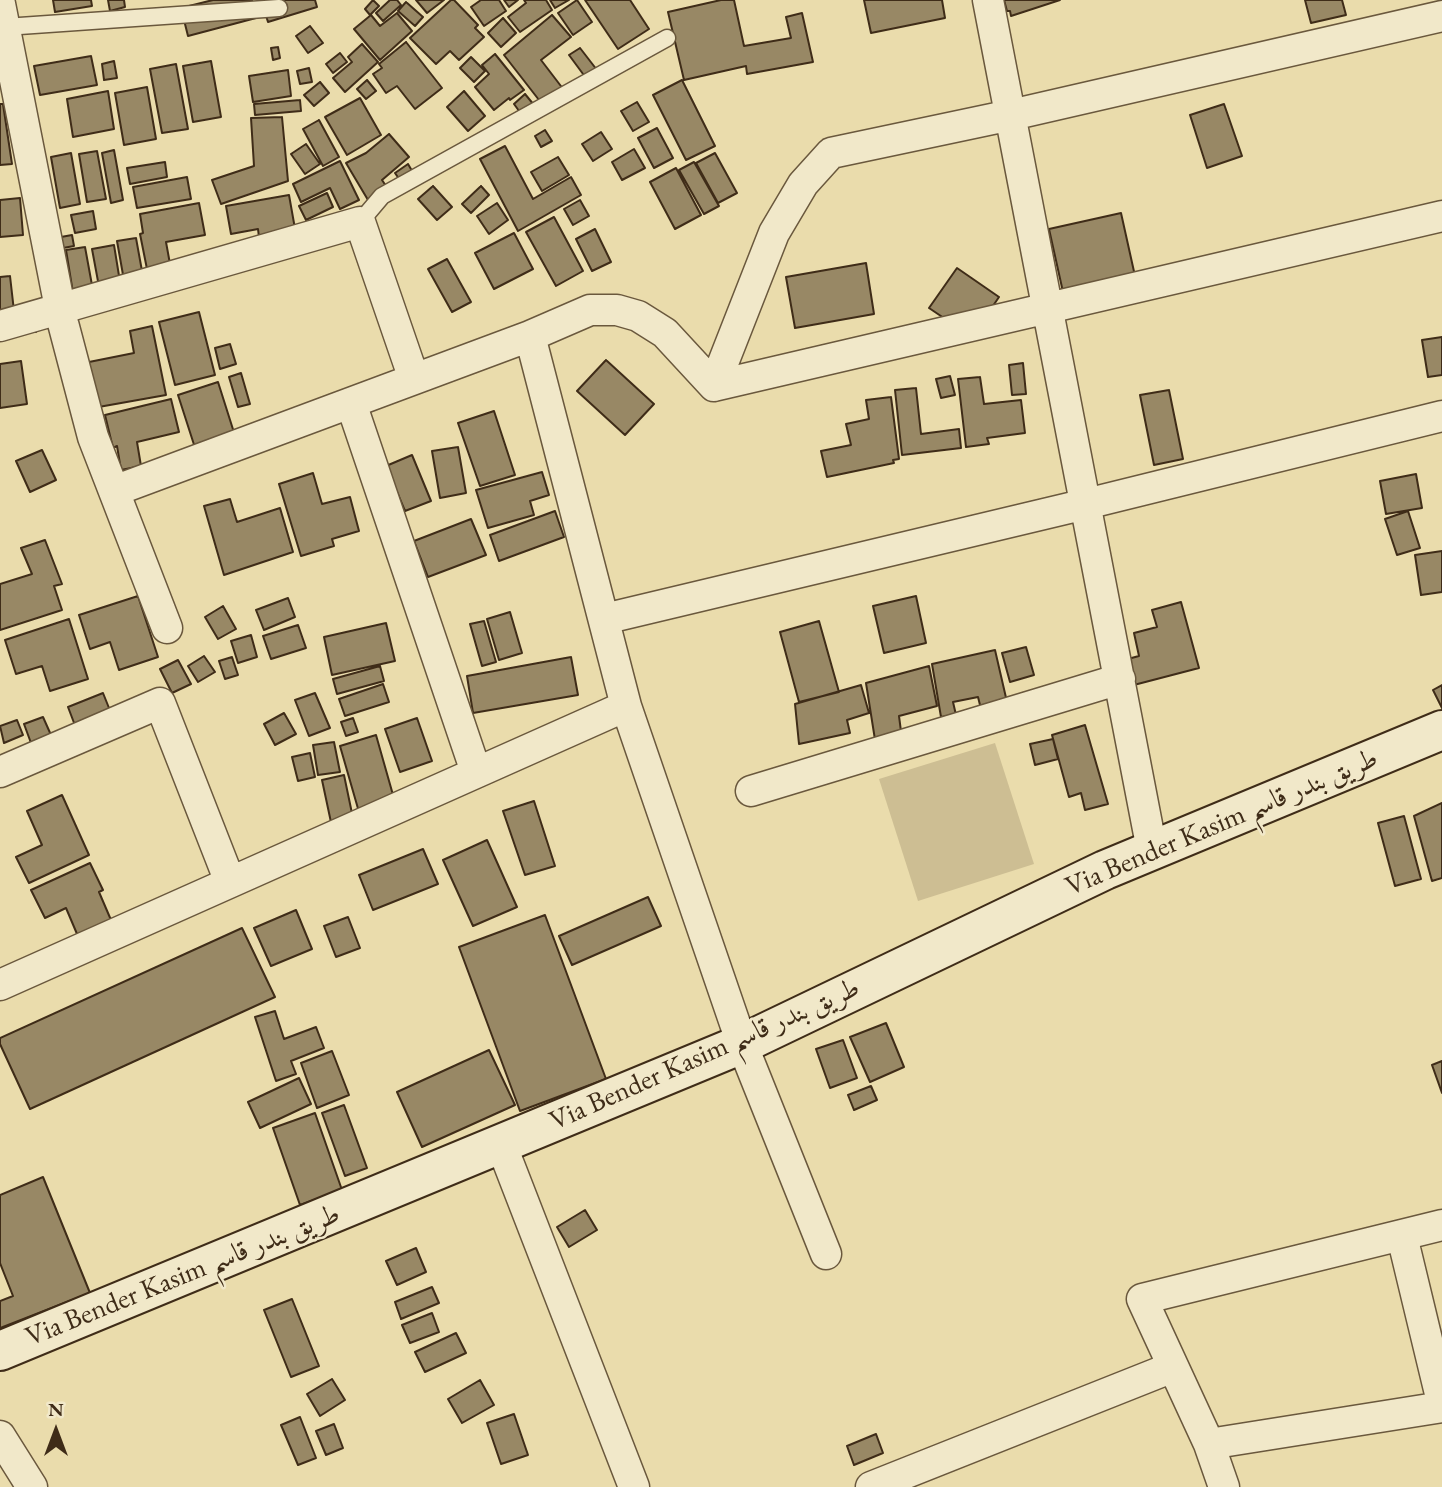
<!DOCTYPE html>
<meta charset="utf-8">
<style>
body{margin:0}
#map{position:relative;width:1442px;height:1487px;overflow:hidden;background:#eadcac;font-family:"EB Garamond",serif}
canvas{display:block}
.north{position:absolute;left:21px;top:1396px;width:70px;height:70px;-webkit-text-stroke:5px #f1e8c9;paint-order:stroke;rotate:0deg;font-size:19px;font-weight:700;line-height:28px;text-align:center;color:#3f2c18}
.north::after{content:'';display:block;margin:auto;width:24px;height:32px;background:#3f2c18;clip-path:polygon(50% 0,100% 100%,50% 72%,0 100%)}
</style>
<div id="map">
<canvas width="1442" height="1487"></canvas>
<div class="north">N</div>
</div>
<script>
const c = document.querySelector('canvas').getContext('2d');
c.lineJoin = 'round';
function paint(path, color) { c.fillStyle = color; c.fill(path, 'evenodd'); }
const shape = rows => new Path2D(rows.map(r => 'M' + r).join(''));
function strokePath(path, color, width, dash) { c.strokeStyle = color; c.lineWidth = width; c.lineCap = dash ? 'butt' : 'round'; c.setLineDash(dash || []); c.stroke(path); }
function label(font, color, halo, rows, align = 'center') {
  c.font = font + ' "EB Garamond",Amiri,serif'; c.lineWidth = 5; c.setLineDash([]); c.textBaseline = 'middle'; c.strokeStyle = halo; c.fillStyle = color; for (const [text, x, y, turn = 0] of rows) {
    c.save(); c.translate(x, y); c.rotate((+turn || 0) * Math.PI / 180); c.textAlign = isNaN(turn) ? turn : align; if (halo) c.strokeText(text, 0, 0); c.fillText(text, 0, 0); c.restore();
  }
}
paint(shape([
 [995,743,1034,864,918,901,879,779]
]), '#cdbe93');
const building = shape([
 [53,0,91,0,92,6,55,12,53,0],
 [108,0,124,0,125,7,110,11,108,0],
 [213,0,252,0,256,18,188,36,181,8,213,0],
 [261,0,315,0,317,7,268,22,261,0],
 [373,0,379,6,370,15,365,9,373,0],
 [390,0,397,0,401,5,383,21,376,13,390,0],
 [416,0,444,0,427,13,416,0],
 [451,0,454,0,478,25,475,28,484,37,459,60,450,51,436,64,410,38,451,0],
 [481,0,499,0,506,11,484,26,471,7,481,0],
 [504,0,518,0,509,7,504,0],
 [524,0,546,0,552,10,520,32,508,17,526,3,524,0],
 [550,0,569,0,555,8,550,0],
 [577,0,592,22,573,35,558,13,577,0],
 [585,0,630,0,649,29,618,49,585,0],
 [721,0,734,0,744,46,791,38,786,17,802,13,813,62,747,74,746,66,684,80,668,12,721,0],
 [864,0,942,0,945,18,871,33,864,0],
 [1004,0,1060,0,1011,16,1010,11,1007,11,1004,0],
 [1305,0,1342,0,1346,15,1311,23,1305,0],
 [406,2,423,17,415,26,398,11,406,2],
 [397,13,412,31,380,60,354,29,371,15,380,26,397,13],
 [552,15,571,37,541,60,567,94,546,109,504,55,552,15],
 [503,18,516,33,501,47,488,33,503,18],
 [310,26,323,43,308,53,296,36,310,26],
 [406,42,442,88,415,109,397,86,386,93,373,74,382,68,379,64,406,42],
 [362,44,378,62,345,92,333,78,352,62,348,57,362,44],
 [278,47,280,58,273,60,271,48,278,47],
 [580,48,597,70,586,78,569,55,580,48],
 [340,53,347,62,333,73,326,64,340,53],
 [495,54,524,90,510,100,509,98,494,110,475,87,489,74,482,65,495,54],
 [91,56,97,85,40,95,34,66,91,56],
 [471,57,485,71,474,82,460,68,471,57],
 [114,61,117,78,104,80,102,64,114,61],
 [211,61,221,117,193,122,183,66,211,61],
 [176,64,188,129,162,133,150,69,176,64],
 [309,68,312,82,300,84,297,71,309,68],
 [288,70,291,96,253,102,249,76,288,70],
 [367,80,376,91,366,99,357,89,367,80],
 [682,80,715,146,686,160,653,95,682,80],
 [320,82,329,93,314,106,304,95,320,82],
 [147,87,156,139,124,145,115,93,147,87],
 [108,91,114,129,73,137,67,99,108,91],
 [464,91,485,116,468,131,447,107,464,91],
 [525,94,534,105,522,115,514,104,525,94],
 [360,98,381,135,347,155,325,117,360,98],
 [300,100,301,111,255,115,254,104,300,100],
 [637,102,649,122,633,131,621,111,637,102],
 [0,104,3,104,12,164,0,165,0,104],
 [1224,104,1242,156,1207,168,1190,115,1224,104],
 [282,117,288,181,221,204,212,180,254,166,251,118,282,117],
 [319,120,339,157,323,166,303,129,319,120],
 [657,128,673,158,654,168,638,138,657,128],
 [545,130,552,141,541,147,535,136,545,130],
 [601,132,612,149,593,161,582,144,601,132],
 [389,134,409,157,382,180,388,189,368,200,346,163,366,153,389,134],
 [306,144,320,164,305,174,291,154,306,144],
 [505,146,533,199,571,177,581,195,518,231,480,159,505,146],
 [634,149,645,168,622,180,612,162,634,149],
 [114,150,123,200,111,203,102,153,114,150],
 [97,151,106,199,87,202,79,154,97,151],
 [71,153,80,204,60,208,51,157,71,153],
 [715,153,737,193,718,203,696,163,715,153],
 [558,157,569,175,542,191,531,172,558,157],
 [340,161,359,200,340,209,330,188,301,202,293,184,340,161],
 [165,162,167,177,130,184,127,168,165,162],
 [694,162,719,206,704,214,679,170,694,162],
 [408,164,418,181,406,189,395,173,408,164],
 [676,168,701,215,675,229,650,182,676,168],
 [187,177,191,199,137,208,133,187,187,177],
 [433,186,452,207,437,220,418,199,433,186],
 [481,186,489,195,471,213,462,204,481,186],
 [327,193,333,207,306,220,299,206,327,193],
 [289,195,297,240,260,246,258,229,231,234,226,206,289,195],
 [20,198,23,235,0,237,0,200,20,198],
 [580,200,589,216,573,225,564,209,580,200],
 [199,203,205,235,166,242,172,275,149,279,140,234,143,233,140,214,199,203],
 [497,203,508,220,489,234,477,216,497,203],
 [93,211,96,229,75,233,71,215,93,211],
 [1121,213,1135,276,1063,292,1049,229,1121,213],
 [554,217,583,271,556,286,526,232,554,217],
 [595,229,611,262,592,271,576,239,595,229],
 [514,233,533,269,494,289,475,253,514,233],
 [72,235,74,246,63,248,61,237,72,235],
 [136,238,144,282,125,286,117,241,136,238],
 [114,245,121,288,100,292,92,249,114,245],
 [85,247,94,296,74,299,66,250,85,247],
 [447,259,471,302,452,312,428,269,447,259],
 [866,263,874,314,795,328,786,277,866,263],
 [957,268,999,297,972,337,929,308,957,268],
 [10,276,14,311,36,311,36,332,17,332,0,338,0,277,10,276],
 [199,312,215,375,175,385,159,322,199,312],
 [152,326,166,395,93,408,84,363,134,353,130,331,152,326],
 [1442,337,1442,375,1428,377,1422,340,1442,337],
 [230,344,236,364,220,369,215,348,230,344],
 [606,360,654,404,625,435,577,391,606,360],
 [21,361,27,404,0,408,0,364,21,361],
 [1023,363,1026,394,1012,395,1009,365,1023,363],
 [241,373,250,404,238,407,229,377,241,373],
 [950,376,955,395,941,398,936,379,950,376],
 [980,377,984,404,1021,400,1025,433,987,438,989,444,966,447,958,379,980,377],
 [218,382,237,442,197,454,178,395,218,382],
 [916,388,921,434,959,429,961,448,902,455,895,390,916,388],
 [1169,390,1183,459,1154,465,1140,395,1169,390],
 [891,397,899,459,893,460,894,463,827,477,821,451,851,445,846,424,869,419,866,400,891,397],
 [171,399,179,432,137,442,141,466,121,470,117,446,113,448,105,415,171,399],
 [494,411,515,475,480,486,458,423,494,411],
 [458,447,466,493,440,498,432,451,458,447],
 [42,450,56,480,30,492,16,461,42,450],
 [412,455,431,501,405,511,386,466,412,455],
 [542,472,549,495,530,501,534,515,488,528,476,490,542,472],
 [313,473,322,504,350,497,359,531,332,539,334,546,301,556,279,484,313,473],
 [1416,474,1422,508,1386,514,1380,481,1416,474],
 [230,499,237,522,280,508,293,552,224,575,204,506,230,499],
 [555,511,564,537,499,561,490,535,555,511],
 [1408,511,1420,548,1397,555,1385,519,1408,511],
 [471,519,486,555,428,577,414,541,471,519],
 [45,540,62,584,54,586,62,610,0,630,0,584,32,574,21,548,45,540],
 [1442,551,1442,592,1421,595,1415,555,1442,551],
 [138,596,158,657,119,670,110,642,90,649,79,615,138,596],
 [916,596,926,643,884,653,873,606,916,596],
 [288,598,295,617,264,630,256,610,288,598],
 [1181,602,1199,668,1130,686,1124,660,1139,656,1134,633,1157,627,1152,610,1181,602],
 [223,606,236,629,218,639,205,617,223,606],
 [510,612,522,653,499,660,487,619,510,612],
 [69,619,88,679,50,691,42,666,16,674,5,640,69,619],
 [484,621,496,662,482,666,470,624,484,621],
 [819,621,839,692,799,702,780,632,819,621],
 [386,623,395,661,332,675,324,637,386,623],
 [298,625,306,648,271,659,263,636,298,625],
 [251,635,257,657,238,663,231,641,251,635],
 [1026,647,1034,675,1010,682,1002,653,1026,647],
 [995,650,1010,715,984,721,978,697,953,702,956,715,941,717,932,664,995,650],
 [204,656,215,672,198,682,188,666,204,656],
 [232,657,238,675,225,679,219,661,232,657],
 [571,657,578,695,473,713,467,676,571,657],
 [178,660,191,684,172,693,160,669,178,660],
 [380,666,384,681,337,694,333,679,380,666],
 [929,666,937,706,899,716,902,739,876,746,866,683,929,666],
 [383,684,389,702,345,716,339,699,383,684],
 [861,685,869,713,847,720,850,733,799,744,795,704,861,685],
 [1442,685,1442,708,1433,690,1442,685],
 [103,693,115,723,79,736,68,707,103,693],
 [315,693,330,728,309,736,295,700,315,693],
 [284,713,296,734,275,745,264,724,284,713],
 [43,717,51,735,31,743,24,724,43,717],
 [353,718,358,732,346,736,341,722,353,718],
 [417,718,432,761,400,772,385,729,417,718],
 [17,720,23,735,4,743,0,726,17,720],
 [1085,725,1108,804,1085,810,1081,793,1069,797,1052,735,1085,725],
 [376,735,397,809,361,819,340,746,376,735],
 [1053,739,1058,759,1035,765,1030,744,1053,739],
 [334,742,340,772,318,775,313,745,334,742],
 [310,753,315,777,298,781,292,757,310,753],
 [344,775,354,823,332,827,322,780,344,775],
 [62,795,89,855,29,883,16,857,42,845,27,811,62,795],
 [534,801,555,866,525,875,503,811,534,801],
 [1442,803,1442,878,1432,881,1414,816,1442,803],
 [1404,816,1421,879,1395,886,1378,823,1404,816],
 [487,840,517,907,473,926,443,860,487,840],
 [423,849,438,884,373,910,359,875,423,849],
 [90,863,103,890,99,892,114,927,80,941,66,908,45,918,31,890,90,863],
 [648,897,661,926,572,965,559,936,648,897],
 [296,910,312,949,271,966,254,928,296,910],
 [545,915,606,1079,520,1111,459,947,545,915],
 [348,917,360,948,336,957,324,926,348,917],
 [242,928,275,997,30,1109,0,1044,0,1038,242,928],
 [275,1011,284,1039,316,1027,324,1048,291,1061,296,1074,276,1081,255,1017,275,1011],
 [886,1023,904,1067,870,1082,850,1037,886,1023],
 [843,1040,857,1078,830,1088,816,1049,843,1040],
 [489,1050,515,1105,422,1147,397,1092,489,1050],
 [332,1051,349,1095,317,1108,301,1063,332,1051],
 [1442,1061,1442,1093,1432,1065,1442,1061],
 [299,1078,311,1104,260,1128,248,1102,299,1078],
 [871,1086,877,1100,854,1110,848,1095,871,1086],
 [344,1105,367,1168,345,1176,322,1113,344,1105],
 [315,1113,342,1190,300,1205,273,1128,315,1113],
 [43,1177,90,1293,0,1328,0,1301,13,1296,0,1263,0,1195,43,1177],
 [585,1210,597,1230,569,1247,557,1227,585,1210],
 [416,1248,426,1272,397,1285,386,1261,416,1248],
 [432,1287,439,1303,401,1319,395,1302,432,1287],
 [292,1299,319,1366,291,1377,264,1310,292,1299],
 [432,1313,439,1332,410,1343,402,1325,432,1313],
 [456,1333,466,1353,425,1372,415,1352,456,1333],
 [332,1379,345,1400,320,1416,307,1394,332,1379],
 [480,1380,494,1405,462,1423,448,1399,480,1380],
 [514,1414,528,1455,501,1464,487,1423,514,1414],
 [300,1417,316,1458,298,1465,281,1425,300,1417],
 [334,1424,343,1448,326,1455,316,1431,334,1424],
 [876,1434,883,1453,854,1465,847,1446,876,1434]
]);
paint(building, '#988865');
strokePath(building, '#3f2c18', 2);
const lane = shape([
 [5,27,279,8],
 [360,222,382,196,667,38]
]);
const street = shape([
 [988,0,1152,850],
 [0,4,63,323,93,437,167,628],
 [0,326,360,222,414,379],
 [530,336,590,310,617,310,638,316,665,333,714,386,1442,216],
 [714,386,774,233,803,184,831,153,1011,115,1442,16],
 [351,403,476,772],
 [604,619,1086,504,1442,416],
 [626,706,742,1044,826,1254],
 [0,772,160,703,230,882],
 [751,791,1120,679],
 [0,985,626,706,530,336,114,491],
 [501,1144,634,1487],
 [1402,1236,1442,1402],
 [0,1436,32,1487],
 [1209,1444,1442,1407],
 [871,1487,1173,1367],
 [1224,1487,1209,1444,1142,1299,1442,1225]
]);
const secondary = shape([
 [0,1351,742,1044,1105,870,1442,730]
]);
strokePath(lane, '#6a583d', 19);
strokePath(street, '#6a583d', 33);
strokePath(secondary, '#3f2c18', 42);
strokePath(lane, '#f1e8c9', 16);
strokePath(street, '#f1e8c9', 30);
strokePath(secondary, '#f1e8c9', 38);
label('28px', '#3f2c18', '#f1e8c9', [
 ["Via Bender Kasim طريق بندر قاسم",1222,823,-23],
 ["Via Bender Kasim طريق بندر قاسم",705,1055,-24],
 ["Via Bender Kasim طريق بندر قاسم",183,1276,-22]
]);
</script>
